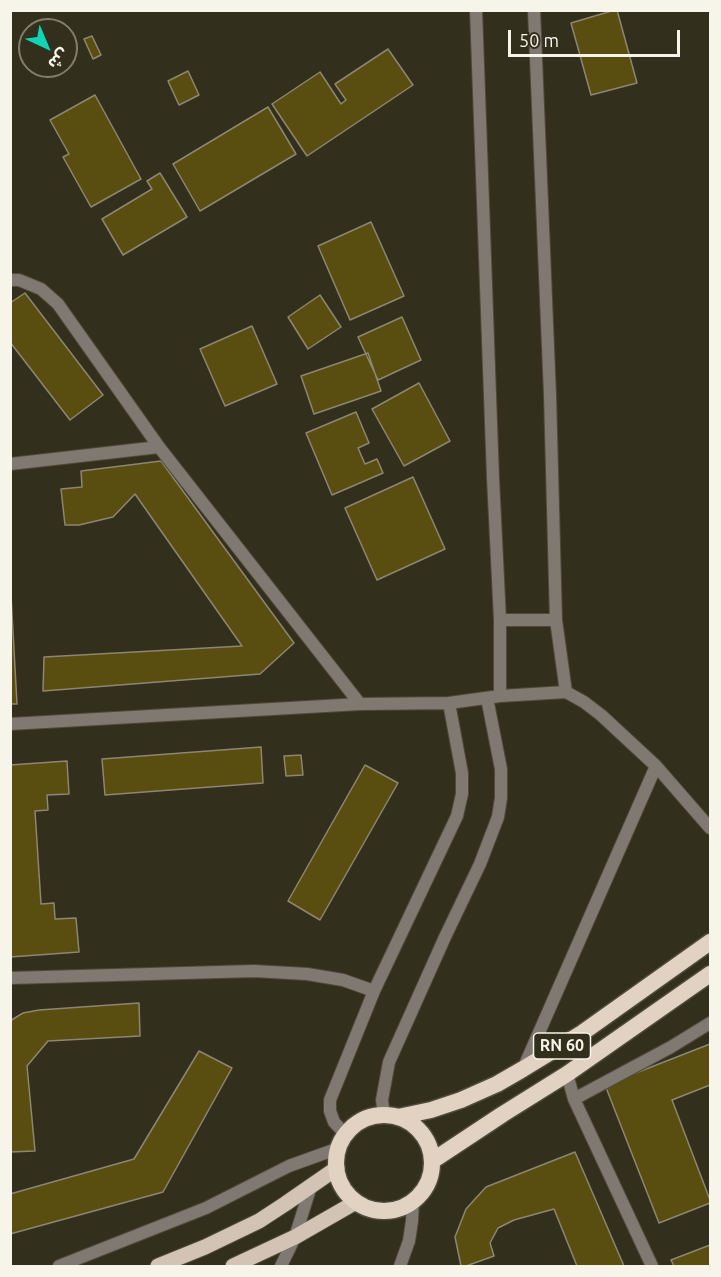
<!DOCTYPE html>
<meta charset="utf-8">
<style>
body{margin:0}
#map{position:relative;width:721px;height:1277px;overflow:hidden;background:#332f1d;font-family:Ubuntu,"Noto Sans Arabic",sans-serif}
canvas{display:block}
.frame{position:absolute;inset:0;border:12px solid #f7f4e9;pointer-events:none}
.north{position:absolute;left:18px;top:18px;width:60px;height:60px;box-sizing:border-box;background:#332f1d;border:2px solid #817e6f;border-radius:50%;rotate:136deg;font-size:16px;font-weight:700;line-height:24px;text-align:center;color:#f7f4e9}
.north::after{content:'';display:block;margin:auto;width:21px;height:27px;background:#10d5b4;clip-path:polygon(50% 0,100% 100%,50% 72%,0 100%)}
.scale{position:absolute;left:508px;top:30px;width:172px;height:27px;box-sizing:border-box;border:3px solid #f7f4e9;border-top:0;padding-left:8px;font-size:18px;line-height:21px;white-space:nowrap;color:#f7f4e9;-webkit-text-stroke:4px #332f1d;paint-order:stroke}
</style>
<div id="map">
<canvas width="721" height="1277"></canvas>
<div class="frame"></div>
<div class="north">ش</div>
<div class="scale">50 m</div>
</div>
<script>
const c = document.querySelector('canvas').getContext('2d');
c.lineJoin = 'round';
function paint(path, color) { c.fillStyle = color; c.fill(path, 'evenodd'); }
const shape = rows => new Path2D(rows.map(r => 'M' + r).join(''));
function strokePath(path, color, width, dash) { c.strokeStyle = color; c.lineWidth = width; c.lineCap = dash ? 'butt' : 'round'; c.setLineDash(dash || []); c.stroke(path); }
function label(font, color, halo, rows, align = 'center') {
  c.font = font + ' Ubuntu,sans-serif'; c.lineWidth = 6; c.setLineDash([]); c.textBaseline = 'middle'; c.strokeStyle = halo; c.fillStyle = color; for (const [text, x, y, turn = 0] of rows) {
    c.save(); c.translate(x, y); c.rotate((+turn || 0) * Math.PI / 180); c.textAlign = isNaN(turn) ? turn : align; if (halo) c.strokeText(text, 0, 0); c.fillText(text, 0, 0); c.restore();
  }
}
const building = shape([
 [615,10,617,10,637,83,591,95,571,23,615,10],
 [92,36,101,55,93,59,84,39,92,36],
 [388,49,413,85,307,156,272,104,320,72,341,104,346,100,335,84,388,49],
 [188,71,199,95,179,105,168,81,188,71],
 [95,95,141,179,91,207,63,157,69,154,50,120,95,95],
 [268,107,296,154,200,211,173,164,268,107],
 [160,173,187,217,123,255,102,219,152,189,147,181,160,173],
 [371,222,404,296,350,320,318,246,371,222],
 [25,293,103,395,70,420,10,342,10,303,25,293],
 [320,295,341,327,308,349,288,317,320,295],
 [402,317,421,360,378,380,358,337,402,317],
 [252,326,277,384,225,406,200,349,252,326],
 [368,353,381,391,314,414,301,376,368,353],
 [419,383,450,441,404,466,372,409,419,383],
 [356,412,369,443,358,448,365,464,377,459,383,473,332,495,306,433,356,412],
 [161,461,294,643,260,674,43,691,44,657,242,646,135,494,113,517,79,525,65,525,61,489,82,487,81,471,161,461],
 [413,477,445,549,377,580,345,508,413,477],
 [10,577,17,704,10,704,10,577],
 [261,747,263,783,105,795,102,759,261,747],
 [301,755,303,775,286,776,284,756,301,755],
 [67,761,69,794,47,795,48,810,35,811,41,904,54,903,55,919,76,918,79,952,10,957,10,765,67,761],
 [365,765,398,783,320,920,288,901,365,765],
 [139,1003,140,1036,48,1041,27,1066,35,1151,10,1152,10,1021,23,1013,39,1010,139,1003],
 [710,1044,710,1085,672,1100,710,1200,710,1203,659,1223,605,1085,710,1044],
 [199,1051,232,1068,163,1192,10,1234,10,1194,134,1159,199,1051],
 [575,1152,624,1266,577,1266,554,1209,514,1220,498,1228,490,1243,494,1256,466,1266,461,1266,455,1237,466,1209,486,1187,575,1152],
 [710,1245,710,1266,674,1266,671,1260,710,1245]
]);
paint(building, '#5a4d10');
strokePath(building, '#8c8773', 1.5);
const minor = shape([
 [476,10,493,478,500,620,500,696],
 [534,10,550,395,556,620,566,692],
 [10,280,19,280,41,289,58,304,159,447,360,704],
 [10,464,159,447],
 [500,620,556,620],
 [10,724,360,704,449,703,500,696,566,692,584,702,601,715,656,766,710,828],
 [10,978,254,971,307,974,343,980,374,991],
 [523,1069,656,766],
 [567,1074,574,1099,652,1266],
 [574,1099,671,1047,710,1023],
 [384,1115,382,1100,389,1062,445,937,480,864,498,817,501,798,501,769,487,698],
 [346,1135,334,1122,330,1111,330,1100,374,991,457,816,462,794,462,773,449,703],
 [59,1266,206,1208,289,1166,339,1148]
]);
const tertiary = shape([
 [281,1266,295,1237,311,1186],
 [400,1266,409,1241,412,1221,413,1201]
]);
const primary = shape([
 [158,1266,205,1247,259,1221,285,1204,337,1168],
 [233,1266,295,1237,356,1202]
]);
const trunk = shape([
 '336 1163a48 48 0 1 1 96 0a48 48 0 1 1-96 0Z',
 [398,1117,431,1110,461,1100,497,1084,523,1069,582,1033,710,942],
 [432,1161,503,1114,567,1074,710,974]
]);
strokePath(minor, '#4e4b3a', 14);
strokePath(tertiary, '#4e4b3a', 14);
strokePath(primary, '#4e4b3a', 17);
strokePath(trunk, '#4e4b3a', 19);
strokePath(minor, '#807972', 12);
strokePath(tertiary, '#807972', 12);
strokePath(primary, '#d2c3b5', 15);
strokePath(trunk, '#e2d2c2', 16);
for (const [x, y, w] of [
 [562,1046,57]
]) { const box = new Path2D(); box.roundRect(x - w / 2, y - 13, w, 26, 4.5); c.fillStyle = '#332f1d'; c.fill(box); strokePath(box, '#f7f4e9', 1.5); }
label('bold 16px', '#f7f4e9', null, [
 ["RN 60",562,1046]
]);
</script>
